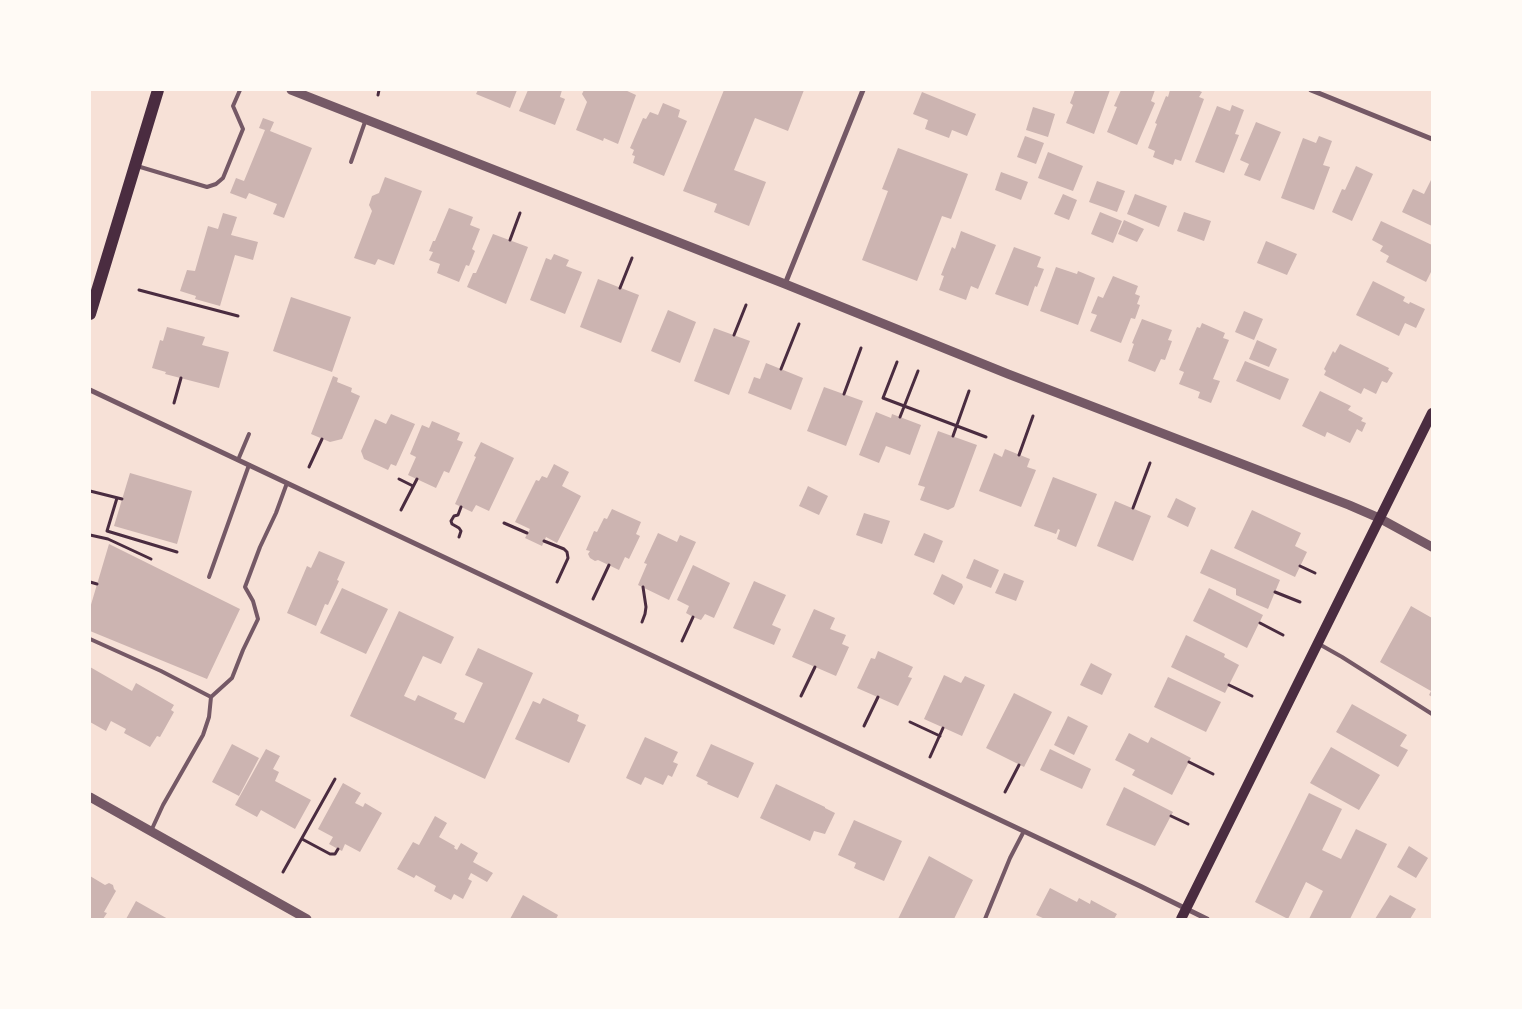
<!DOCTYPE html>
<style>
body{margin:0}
#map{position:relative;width:1522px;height:1009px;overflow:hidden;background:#f7e1d7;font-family:Commissioner,sans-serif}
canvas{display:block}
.frame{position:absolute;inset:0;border:91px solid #fffaf5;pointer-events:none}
</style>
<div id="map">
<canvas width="1522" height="1009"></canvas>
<div class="frame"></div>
</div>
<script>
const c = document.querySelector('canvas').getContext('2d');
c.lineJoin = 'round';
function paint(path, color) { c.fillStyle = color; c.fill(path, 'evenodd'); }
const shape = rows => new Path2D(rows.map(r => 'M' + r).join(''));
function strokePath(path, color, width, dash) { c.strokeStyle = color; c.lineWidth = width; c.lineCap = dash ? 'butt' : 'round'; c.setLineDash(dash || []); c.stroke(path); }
paint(shape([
 [478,90,517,90,510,108,476,94],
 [528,90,562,90,560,97,565,99,555,125,519,111],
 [584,90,625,90,636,95,618,144,604,138,603,141,576,130,587,102,582,94],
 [724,90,804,90,788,131,755,118,734,170,766,182,749,226,714,212,717,204,683,191],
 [1075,90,1110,90,1094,134,1066,123,1073,105,1070,103],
 [1121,90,1155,90,1151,101,1155,103,1137,145,1107,132,1117,107,1114,106],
 [1170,90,1197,90,1202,92,1199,97,1204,99,1181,161,1175,159,1173,165,1153,157,1155,151,1148,148,1157,124,1155,123,1166,96,1168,97],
 [922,92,976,114,967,136,952,130,949,138,925,129,928,120,913,114],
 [663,103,680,110,678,117,687,121,664,176,633,163,635,156,632,155,634,150,630,148,643,118,646,119,650,112,658,115],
 [1232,105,1244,110,1235,134,1239,135,1224,173,1195,162,1217,106,1230,111],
 [1033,107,1055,114,1048,137,1026,130],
 [263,118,274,122,270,131,312,148,284,218,273,214,277,204,249,193,246,199,230,193,236,178,244,181,265,130,259,128],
 [1256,122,1281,132,1260,181,1244,175,1249,164,1240,160],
 [1025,136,1044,143,1036,164,1017,157],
 [1319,136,1332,141,1323,165,1330,167,1314,210,1281,198,1303,138,1316,143],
 [898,148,968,174,951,219,942,216,917,281,862,260,888,191,882,189],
 [1048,152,1083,166,1073,191,1038,178],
 [1356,166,1373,174,1352,221,1332,212,1342,189,1345,190],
 [1001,172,1028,182,1021,200,995,190],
 [385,177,422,191,394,265,378,259,375,265,354,258,372,211,369,205,372,196,379,193],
 [1432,178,1432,226,1402,212,1413,189,1424,194],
 [1097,181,1125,191,1117,212,1089,202],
 [1063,194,1077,200,1069,220,1054,214],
 [1135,194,1167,206,1159,227,1127,214],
 [449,208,473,217,470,225,480,229,472,249,475,251,469,266,466,265,459,282,437,273,440,264,429,260,433,252,429,251,433,241,435,241],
 [1100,212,1122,221,1113,243,1091,234],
 [1184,212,1211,221,1204,241,1177,231],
 [223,213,237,217,231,235,258,242,253,260,235,255,220,306,195,299,196,296,180,291,187,270,195,271,208,226,218,229],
 [1124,220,1144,229,1137,242,1118,234],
 [1381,221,1432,245,1432,273,1431,272,1426,282,1386,262,1389,256,1380,251,1383,246,1372,240],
 [961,231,996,245,978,289,971,286,966,300,939,290,944,276,941,275,952,247,955,249],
 [493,234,528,247,506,304,467,287,473,273,476,273],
 [1266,241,1297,254,1287,275,1257,263],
 [1014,247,1041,257,1037,267,1044,269,1037,287,1035,286,1028,306,995,294],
 [554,254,569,260,566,266,582,272,565,314,530,300,546,258,551,260],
 [1056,267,1077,274,1078,271,1095,278,1078,325,1040,311],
 [1113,276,1138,286,1135,294,1140,296,1137,304,1140,305,1135,319,1131,318,1121,343,1090,331,1097,315,1091,313,1098,296,1103,298],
 [598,279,639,295,621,343,580,327],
 [1373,281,1405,297,1403,301,1409,304,1410,302,1425,309,1416,328,1405,323,1399,336,1356,315],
 [291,297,351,317,332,372,273,351],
 [668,310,696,322,680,363,651,351],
 [1244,311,1263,319,1254,340,1235,332],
 [1142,319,1172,330,1168,340,1172,341,1165,360,1161,359,1155,372,1128,361,1134,344,1132,343],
 [1202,323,1225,333,1223,338,1229,340,1213,379,1220,381,1211,403,1198,398,1200,392,1179,384,1184,372,1179,370,1197,327,1200,328],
 [167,327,205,337,202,345,229,352,219,388,165,374,166,372,152,368,160,340,163,341],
 [714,328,750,341,729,395,694,381],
 [1257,340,1277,349,1269,367,1249,359],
 [1340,344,1389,368,1388,370,1393,373,1387,383,1382,381,1376,394,1364,388,1361,394,1324,375,1326,371,1324,369,1333,351,1335,353],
 [1245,361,1289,379,1280,400,1236,381],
 [766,363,803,378,791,410,748,393,754,377,760,379],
 [333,376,338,378,337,382,352,388,351,392,360,396,342,439,330,442,311,434],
 [824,387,863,401,846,446,807,431],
 [1320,391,1351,406,1348,410,1363,418,1361,421,1366,423,1362,432,1357,429,1350,443,1327,432,1325,437,1302,426],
 [876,412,891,418,892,414,921,425,910,455,886,446,879,463,859,455],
 [391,414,415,424,396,466,391,464,388,470,364,459,361,451,375,419,386,424],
 [432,421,460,433,457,440,463,442,449,473,444,471,436,488,408,475,416,457,410,454,422,425,429,428],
 [938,431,977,445,954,507,948,510,920,500,925,487,918,485],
 [481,442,514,458,489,511,476,505,472,512,455,504,476,457,474,456],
 [1005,449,1030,459,1027,467,1036,470,1021,507,979,491,994,453,1002,457],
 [554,464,569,472,562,486,581,496,557,543,546,537,542,546,525,538,530,529,515,522,536,480,539,481,542,476,547,478],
 [130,473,192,491,177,544,114,526],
 [1053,477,1097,494,1076,547,1057,539,1060,530,1058,529,1056,534,1034,526],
 [808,486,828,496,819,515,799,506],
 [1176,498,1196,508,1188,527,1167,517],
 [1115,501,1151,516,1133,561,1097,546],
 [612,509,641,522,636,534,640,536,629,559,625,557,619,570,598,560,595,561,590,558,588,554,590,551,586,550,594,531,597,532,604,518,607,519],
 [1252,510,1301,533,1295,546,1307,552,1295,577,1234,548],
 [864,513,890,521,882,544,856,535],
 [658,533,677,542,680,535,696,542,669,600,638,585,647,564,644,563],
 [924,533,943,541,934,563,914,555],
 [109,544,240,609,207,679,90,631,90,608],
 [1211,549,1280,580,1268,609,1236,595,1236,589,1200,573],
 [319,551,345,562,337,580,339,581,328,605,325,604,316,626,287,613,307,566,311,568],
 [974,559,999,570,991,588,966,578],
 [693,565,730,583,714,618,705,614,701,620,693,617,686,613,689,606,677,600],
 [1004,573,1024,581,1016,601,995,593],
 [942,574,962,584,963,587,954,605,933,594],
 [754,581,786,595,772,625,781,629,774,645,733,628],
 [342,588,388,609,366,654,320,633],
 [1209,588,1263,615,1247,648,1193,621],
 [1411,606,1432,618,1432,697,1429,695,1431,691,1380,662],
 [814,609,835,618,830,629,846,635,842,644,849,647,836,676,792,657],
 [399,611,454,637,441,664,423,656,404,696,415,701,418,695,457,713,454,719,464,723,483,683,465,675,478,648,533,673,485,779,350,716],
 [1186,635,1225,654,1224,657,1239,665,1225,693,1171,667],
 [878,651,913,667,908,677,912,678,898,706,857,688,871,658,875,659],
 [1091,663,1112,674,1102,695,1080,685],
 [90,667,132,691,136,683,174,705,171,710,174,712,160,737,157,736,150,747,124,733,126,729,111,721,106,731,90,722],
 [944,675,961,683,965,676,985,685,962,736,924,719],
 [1168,677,1221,702,1206,732,1154,707],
 [1014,693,1052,712,1024,767,986,748],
 [543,698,579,715,577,721,586,725,569,763,515,739,533,701,540,704],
 [1352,704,1407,735,1400,746,1408,750,1398,767,1336,732],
 [1068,716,1088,726,1074,755,1054,745],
 [1129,733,1148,743,1151,737,1191,758,1172,795,1132,775,1135,770,1115,760],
 [645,737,678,752,673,762,678,764,672,777,668,775,663,785,645,777,641,785,626,778],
 [232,744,259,758,239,796,212,782],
 [711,744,754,763,738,798,707,784,708,782,696,776],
 [1331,747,1380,775,1359,810,1310,783],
 [266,749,280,756,273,769,279,772,275,781,311,800,295,829,261,810,257,817,235,805],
 [1050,749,1091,769,1082,789,1040,770],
 [343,783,361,793,355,803,363,807,365,803,382,813,360,852,345,844,342,851,338,849,329,844,333,837,318,829],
 [776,784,825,807,825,808,835,813,825,834,814,831,810,841,760,818],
 [1124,787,1173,812,1155,846,1106,825],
 [1309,793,1342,809,1322,850,1341,859,1356,829,1387,844,1350,919,1309,919,1323,891,1306,882,1288,919,1255,902],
 [435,816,447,823,439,837,455,846,454,848,457,850,461,843,478,853,473,862,493,873,487,882,471,873,468,879,472,881,463,899,454,894,451,900,434,891,436,886,416,875,414,878,397,869,413,842,419,845],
 [854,820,902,841,884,881,854,868,856,863,838,855],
 [1409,846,1428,858,1416,878,1397,867],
 [929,856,973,880,954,919,898,919],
 [90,876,105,885,109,883,113,885,114,889,116,891,104,912,107,913,103,919,90,919],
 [1050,888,1077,902,1079,898,1090,904,1091,900,1117,914,1114,919,1045,919,1036,915],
 [523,895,558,915,556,919,510,919],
 [1390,895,1416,909,1410,919,1375,919],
 [136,901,168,919,126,919]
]), '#ccb4b1');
strokePath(shape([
 [378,95,379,90],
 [510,240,520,213],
 [620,288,632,258],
 [139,290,238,316],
 [734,335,746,305],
 [897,362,883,398,986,437],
 [781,369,799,324],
 [844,394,861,348],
 [174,403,181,378],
 [900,417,918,371],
 [953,436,969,391],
 [1019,455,1033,416],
 [309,467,322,439],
 [399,479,413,486],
 [90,491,122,499],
 [117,498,107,531,177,552],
 [1133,508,1150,463],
 [401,510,417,479],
 [504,523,527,533],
 [90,535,108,539,151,559],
 [459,537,461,531,459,528,452,524,451,521,454,516,458,515,461,507],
 [544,541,564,549,567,552,568,558,557,582],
 [1300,566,1315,573],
 [90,582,97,584],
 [1275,592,1300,602],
 [593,599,609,565],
 [642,622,645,614,646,607,643,587],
 [1260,623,1283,635],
 [682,641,693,617],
 [1229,685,1252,696],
 [801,696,815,667],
 [910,722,940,736],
 [864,726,878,697],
 [930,757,943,728],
 [1189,762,1213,774],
 [1005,792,1019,765],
 [1171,816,1188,824],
 [302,839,330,854,335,854,338,849],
 [283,872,335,779]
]), '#4a2c40', 3);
strokePath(shape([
 [351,162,366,119],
 [137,166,207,187,216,184,223,178,243,129,233,106,240,90],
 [238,460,249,434],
 [209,577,249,465],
 [90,639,161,671,211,697,209,717,203,735,163,805,151,831],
 [1319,644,1342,657,1432,714],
 [211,697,232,678,243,650,258,619,253,601,245,587,260,547,276,513,287,483],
 [985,919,1010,858,1024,831]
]), '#755966', 4);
strokePath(shape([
 [1311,90,1432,139],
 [785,284,863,90],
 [90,390,1142,887,1207,919]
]), '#755966', 5);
strokePath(shape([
 [291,90,785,284,1008,374,1349,505,1379,518,1432,547],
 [90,797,307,919]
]), '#755966', 9);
strokePath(shape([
 [1181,919,1432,413]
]), '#4a2c40', 10);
strokePath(shape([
 [90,314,158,90]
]), '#4a2c40', 12);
</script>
